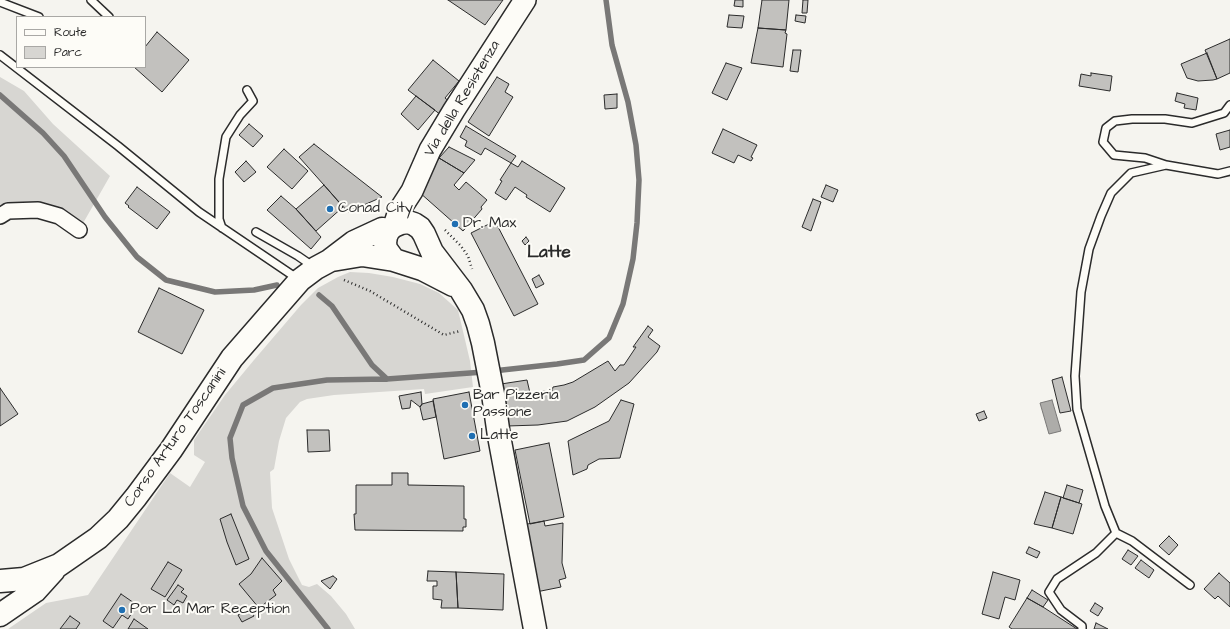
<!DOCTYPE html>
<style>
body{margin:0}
#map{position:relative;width:1230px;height:629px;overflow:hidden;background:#f5f4ef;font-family:"Architects Daughter",sans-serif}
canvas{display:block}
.legend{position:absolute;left:16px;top:16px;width:130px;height:52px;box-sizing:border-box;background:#fdfcf7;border:1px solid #a9a8a5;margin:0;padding:5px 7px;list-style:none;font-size:12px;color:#2b2b2b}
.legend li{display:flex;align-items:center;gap:8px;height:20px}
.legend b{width:20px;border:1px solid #a9a8a5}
</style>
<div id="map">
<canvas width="1230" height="629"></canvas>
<ul class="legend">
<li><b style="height:5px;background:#fdfcf7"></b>Route</li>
<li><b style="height:11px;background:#d7d6d2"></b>Parc</li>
</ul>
</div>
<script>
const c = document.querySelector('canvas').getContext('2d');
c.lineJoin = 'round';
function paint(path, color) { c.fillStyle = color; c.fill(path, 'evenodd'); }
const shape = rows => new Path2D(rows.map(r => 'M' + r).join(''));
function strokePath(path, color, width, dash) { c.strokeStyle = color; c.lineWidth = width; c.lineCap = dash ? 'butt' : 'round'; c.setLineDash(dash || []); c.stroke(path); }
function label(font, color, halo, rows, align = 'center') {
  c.font = font + ' "Architects Daughter",sans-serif'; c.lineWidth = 4; c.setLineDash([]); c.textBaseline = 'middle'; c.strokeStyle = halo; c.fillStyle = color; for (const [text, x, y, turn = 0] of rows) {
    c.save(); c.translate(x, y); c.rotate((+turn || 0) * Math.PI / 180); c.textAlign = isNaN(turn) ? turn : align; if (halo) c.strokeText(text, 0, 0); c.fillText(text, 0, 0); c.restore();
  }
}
paint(shape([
 [0,77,24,91,53,124,110,176,82,225,24,210,0,222],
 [350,272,369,273,393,277,420,284,439,293,458,310,470,361,473,387,425,394,424,389,334,395,307,399,300,402,286,418,279,441,274,469,270,472,272,508,289,559,302,585,309,587,317,584,331,596,346,614,355,629,8,629,46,603,88,595,170,473,190,487,205,462,194,455,194,440,225,395,254,360,301,305,318,288,338,277]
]), '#d7d6d2');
const water = shape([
 [1052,400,1061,431,1049,434,1040,403,1052,400]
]);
paint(water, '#adaca9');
strokePath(water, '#797877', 1);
strokePath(shape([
 [0,95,43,133,64,156,105,217,137,257,166,280,215,292,254,290,277,285],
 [319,295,332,306,372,365,387,379],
 [493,371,557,364,584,360,609,338,623,304,633,259,637,223,639,180,636,145,628,102,612,45,606,0],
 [328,629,266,551,243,506,232,458,230,438,243,405,273,388,327,380,387,379,484,372]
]), '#797877', 5.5);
const building = shape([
 [448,0,503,0,485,25,448,0],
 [735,0,743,0,743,7,734,6,735,0],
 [762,0,789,0,786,30,758,28,762,0],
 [803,0,808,0,807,13,802,13,803,0],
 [729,15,744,16,742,28,727,27,729,15],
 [796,15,806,16,805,23,795,21,796,15],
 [758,28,786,30,785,33,787,34,783,67,751,63,758,28],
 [157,32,189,60,162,92,134,67,145,67,145,47,157,32],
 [1230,39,1230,73,1217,79,1205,50,1230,39],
 [793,50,801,50,798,72,790,71,793,50],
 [1207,53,1217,79,1213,80,1198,81,1187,78,1181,64,1207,53],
 [433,60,459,81,445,98,451,103,441,115,408,90,433,60],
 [726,63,742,68,727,100,712,93,726,63],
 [1091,73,1112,76,1110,91,1079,86,1081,74,1091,76,1091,73],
 [497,77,509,84,505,92,513,97,489,136,468,122,497,77],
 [1177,93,1198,98,1196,110,1184,108,1185,104,1175,101,1177,93],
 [617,94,617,108,605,109,604,95,617,94],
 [416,96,435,110,418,130,401,114,416,96],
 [249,124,263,136,253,147,239,135,249,124],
 [466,126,516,156,511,163,485,148,481,155,465,146,467,141,460,137,466,126],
 [723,129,757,145,751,157,753,158,751,161,738,155,734,163,712,153,723,129],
 [1230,130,1230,147,1220,150,1216,134,1230,130],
 [314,144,382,197,348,212,299,157,314,144],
 [449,147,475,160,464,173,439,158,449,147],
 [284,149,308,171,292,189,267,167,284,149],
 [439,158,464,173,454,185,459,190,466,182,487,200,481,207,482,209,463,231,419,192,439,158],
 [246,161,256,172,244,182,235,172,246,161],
 [522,161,565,188,550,212,526,197,527,195,515,187,506,200,495,193,502,181,500,180,511,163,518,167,522,161],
 [324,185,343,207,316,231,296,209,324,185],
 [826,185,838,190,833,202,821,197,826,185],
 [137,187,170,212,157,229,128,207,129,206,125,203,137,187],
 [281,196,296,209,321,237,311,249,267,210,281,196],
 [813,199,821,202,811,231,802,227,813,199],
 [495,221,538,304,514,316,471,233,495,221],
 [526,237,529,241,525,245,522,241,526,237],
 [539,275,544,284,536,288,532,279,539,275],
 [159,288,204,310,182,354,138,332,159,288],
 [648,326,653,330,648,337,660,346,657,352,629,383,595,407,567,421,538,425,507,426,501,384,527,380,530,393,545,391,551,395,553,387,564,385,573,382,608,361,615,371,620,365,624,365,636,347,633,347,648,326],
 [1062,377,1071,411,1060,413,1052,380,1062,377],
 [0,388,18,414,0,426,0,388],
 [421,392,422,404,420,407,411,400,410,408,402,409,399,396,421,392],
 [469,392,480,451,444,459,433,399,469,392],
 [621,400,634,404,620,458,599,459,588,465,587,469,573,475,568,441,609,421,621,400],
 [433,401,436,417,423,420,420,407,422,404,433,401],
 [984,411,987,418,979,421,976,414,984,411],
 [307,430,329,430,330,451,308,452,307,430],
 [549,443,564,517,530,524,515,450,549,443],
 [392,473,408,473,408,485,464,486,464,519,466,519,466,527,463,527,463,531,355,530,354,514,356,514,356,485,392,485,392,473],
 [1067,485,1083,490,1079,503,1063,498,1067,485],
 [1045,492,1061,497,1052,528,1034,524,1045,492],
 [1061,497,1082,504,1073,534,1052,528,1061,497],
 [231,514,249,559,236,565,227,542,220,519,231,514],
 [544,521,545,526,563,523,562,563,566,578,559,580,561,587,536,592,522,525,544,521],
 [1169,536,1178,545,1169,555,1159,546,1169,536],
 [1029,547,1040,552,1037,558,1026,553,1029,547],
 [1128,550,1138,556,1131,565,1122,559,1128,550],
 [262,558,282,581,273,590,276,595,259,608,239,584,251,574,262,558],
 [1141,560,1154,570,1149,578,1135,568,1141,560],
 [168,562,182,570,165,597,151,589,168,562],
 [428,571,456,572,458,608,441,608,442,600,433,599,433,586,437,586,437,581,427,581,428,571],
 [456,572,504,574,503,610,458,608,456,572],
 [993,572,1020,580,1015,600,1005,597,999,619,982,614,993,572],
 [1219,573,1230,583,1230,607,1218,596,1215,599,1204,589,1219,573],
 [333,576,337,579,330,589,321,581,333,576],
 [178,585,184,589,181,592,187,596,183,603,177,600,174,605,167,600,178,585],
 [1032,590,1048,600,1043,607,1027,598,1032,590],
 [121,594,137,605,128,619,122,615,113,628,103,621,121,594],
 [1027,598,1043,607,1077,629,1012,629,1009,627,1027,598],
 [1095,603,1103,608,1098,616,1090,611,1095,603],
 [250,608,254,616,242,622,238,615,250,608],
 [70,616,80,623,76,629,60,629,70,616],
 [134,619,148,629,128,629,134,619],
 [1096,623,1108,629,1094,629,1096,623]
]);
paint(building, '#c2c1be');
strokePath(building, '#2b2b2b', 1);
const lane = shape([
 [91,0,109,17],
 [0,2,39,17],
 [0,55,118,146,199,212,298,279],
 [1166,165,1145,158,1114,155,1103,142,1106,128,1115,121,1132,119,1165,119,1192,123,1224,113,1230,105],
 [222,228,219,219,219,179,226,137,240,115,253,101,247,90],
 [256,232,298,256,314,267],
 [1190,585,1132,541,1116,533,1105,506,1077,409,1075,376,1081,292,1089,249,1101,216,1111,193,1131,173,1166,165,1218,174,1230,171],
 [1082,629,1082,626,1061,610,1049,592,1057,579,1096,553,1116,533]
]);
const street = shape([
 [0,216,8,211,38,210,59,216,79,230]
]);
const secondary = shape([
 [394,226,399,211,412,191,430,150,454,110,525,0]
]);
const primary = shape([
 [332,260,362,255,394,260,422,269,453,285],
 [394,260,386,249,385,243,386,236,389,230,394,226,401,223,408,222,414,224,420,228,424,234,432,252,461,290,473,310,478,324,483,343,493,394,499,436,535,629],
 [0,581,24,579,59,565,98,538,118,519,136,497,171,450,232,358,300,280,316,268,329,261,354,242,382,229,389,230],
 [0,615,35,591,54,570]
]);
strokePath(lane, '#2b2b2b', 10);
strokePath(street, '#2b2b2b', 18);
strokePath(secondary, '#2b2b2b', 24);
strokePath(primary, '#2b2b2b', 25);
strokePath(shape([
 [445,230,461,246,468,256,472,269],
 [344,280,370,291,444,335,460,331]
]), '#2b2b2b', 2.5, [1, 3]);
strokePath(lane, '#fdfcf7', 7);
strokePath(street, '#fdfcf7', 15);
strokePath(secondary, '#fdfcf7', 21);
strokePath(primary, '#fdfcf7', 22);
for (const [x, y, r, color] of [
 [330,209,4,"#1f6fb2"],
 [455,224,4,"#1f6fb2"],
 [465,405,4,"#1f6fb2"],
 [472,436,4,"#1f6fb2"],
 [122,610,4,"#1f6fb2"]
]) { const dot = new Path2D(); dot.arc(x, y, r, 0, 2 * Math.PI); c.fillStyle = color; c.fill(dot); strokePath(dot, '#fdfcf7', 1.5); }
label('15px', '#2b2b2b', '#fdfcf7', [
 ["Via della Resistenza",463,99,-59],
 ["Corso Arturo Toscanini",176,438,-55]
]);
label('15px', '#2b2b2b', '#fdfcf7', [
 ["Conad City",338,209],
 ["Dr. Max",463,224],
 ["Bar Pizzeria",473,396],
 ["Passione",473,413],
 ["Latte",480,436],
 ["Por La Mar Reception",130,610]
], 'left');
label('bold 17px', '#2b2b2b', '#fdfcf7', [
 ["Latte",549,253]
]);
</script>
